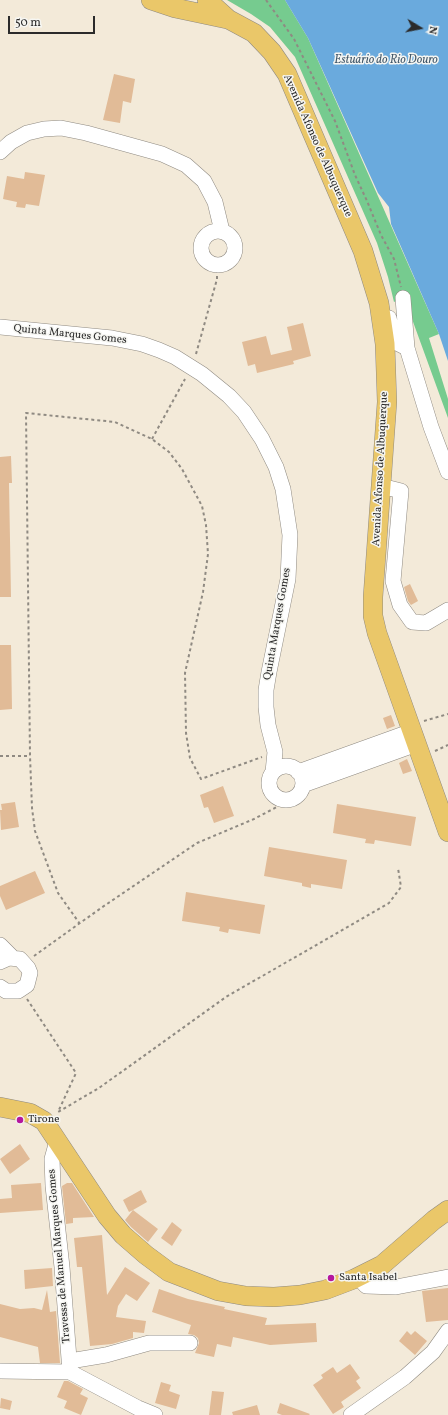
<!DOCTYPE html>
<meta charset="utf-8">
<style>
body{margin:0}
#map{position:relative;width:448px;height:1415px;overflow:hidden;background:#f3ead9;font-family:Vollkorn,serif}
canvas{display:block}
.north{position:absolute;left:400px;top:8px;width:40px;height:40px;-webkit-text-stroke:3px #f6f6f2;paint-order:stroke;rotate:100deg;font-size:11px;font-weight:700;line-height:16px;text-align:center;color:#2b2b2b}
.north::after{content:'';display:block;margin:auto;width:14px;height:18px;background:#2b2b2b;clip-path:polygon(50% 0,100% 100%,50% 72%,0 100%)}
.scale{position:absolute;left:8px;top:16px;width:87px;height:18px;box-sizing:border-box;border:2px solid #2b2b2b;border-top:0;padding-left:5px;font-size:12px;line-height:14px;white-space:nowrap;color:#2b2b2b;-webkit-text-stroke:3px #f6f6f2;paint-order:stroke}
</style>
<div id="map">
<canvas width="448" height="1415"></canvas>
<div class="north">N</div>
<div class="scale">50 m</div>
</div>
<script>
const c = document.querySelector('canvas').getContext('2d');
c.lineJoin = 'round';
function paint(path, color) { c.fillStyle = color; c.fill(path, 'evenodd'); }
const shape = rows => new Path2D(rows.map(r => 'M' + r).join(''));
function strokePath(path, color, width, dash) { c.strokeStyle = color; c.lineWidth = width; c.lineCap = dash ? 'butt' : 'round'; c.setLineDash(dash || []); c.stroke(path); }
function label(font, color, halo, rows, align = 'center') {
  c.font = font + ' Vollkorn,serif'; c.lineWidth = 3; c.setLineDash([]); c.textBaseline = 'middle'; c.strokeStyle = halo; c.fillStyle = color; for (const [text, x, y, turn = 0] of rows) {
    c.save(); c.translate(x, y); c.rotate((+turn || 0) * Math.PI / 180); c.textAlign = isNaN(turn) ? turn : align; if (halo) c.strokeText(text, 0, 0); c.fillText(text, 0, 0); c.restore();
  }
}
paint(shape([
 [227,0,285,0,308,38,439,334,429,338,448,399,448,418,404,297,394,302,388,277,377,243,295,57,270,27,251,14]
]), '#76cb8f');
paint(shape([
 [285,0,448,0,448,361,439,334,391,224,389,207,378,193,308,38]
]), '#6aaadd');
paint(shape([
 [114,74,135,79,131,103,123,101,120,123,103,120],
 [25,172,45,175,39,206,26,204,25,208,16,207,17,202,3,199,7,176,24,179],
 [303,323,311,356,293,361,294,364,257,373,255,364,248,366,242,342,266,336,271,355,292,350,287,327],
 [11,456,12,483,9,483,11,597,0,597,0,457],
 [410,584,418,601,411,605,408,601,404,587],
 [0,645,11,645,12,709,0,710],
 [391,715,395,726,387,729,383,718],
 [407,759,412,771,403,774,399,763],
 [223,786,234,816,214,823,208,807,204,808,200,795],
 [15,802,19,827,1,830,0,810,2,810,1,804],
 [337,804,416,817,411,846,375,840,374,844,365,843,366,839,333,833],
 [269,847,347,860,342,889,311,884,311,888,302,886,302,883,264,876],
 [35,871,45,893,6,910,0,896,0,886],
 [186,892,265,905,260,934,229,929,228,933,219,931,220,927,182,921],
 [20,1144,30,1159,10,1174,0,1159],
 [41,1183,43,1210,0,1213,0,1199,12,1198,11,1185],
 [67,1183,72,1183,94,1217,73,1218,73,1223,66,1224,62,1186],
 [141,1190,147,1202,133,1210,158,1229,148,1242,131,1227,125,1220,133,1210,129,1212,123,1200],
 [172,1222,182,1230,172,1246,161,1238],
 [102,1235,107,1295,125,1267,150,1283,137,1301,126,1294,118,1306,116,1317,146,1321,144,1333,133,1332,133,1338,112,1344,90,1346,82,1267,77,1267,74,1238],
 [52,1268,53,1286,25,1289,24,1270],
 [448,1288,448,1320,426,1322,422,1291],
 [159,1289,188,1299,225,1307,224,1309,267,1318,265,1325,316,1323,317,1342,270,1345,233,1337,231,1347,217,1344,214,1357,195,1353,199,1343,198,1338,194,1335,188,1334,191,1325,152,1312],
 [47,1290,50,1312,56,1311,60,1363,40,1363,38,1347,0,1337,0,1304,20,1309,34,1308,42,1310],
 [407,1331,411,1335,415,1331,427,1341,415,1355,399,1341],
 [350,1364,360,1378,356,1381,361,1388,341,1402,344,1407,333,1414,313,1385,323,1378,321,1375,333,1367,337,1373],
 [64,1381,68,1381,83,1389,80,1394,88,1398,81,1415,64,1408,67,1401,57,1397],
 [161,1382,171,1385,169,1391,180,1395,176,1409,155,1403],
 [212,1391,224,1392,221,1415,209,1415],
 [1,1398,12,1401,10,1410,0,1408],
 [280,1403,310,1414,309,1415,282,1415,277,1413],
 [257,1405,260,1415,233,1415,232,1412]
]), '#e1bb97');
const minor = shape([
 [0,152,11,142,27,133,44,129,61,128,86,133,162,154,186,165,204,181,215,202,222,231],
 '201 248a17 17 0 1 1 34 0a17 17 0 1 1-34 0Z',
 [403,298,407,348],
 [389,318,395,342,407,348,431,427,448,472],
 [0,327,112,338,142,344,159,350,175,357,202,374,229,396,244,412,262,439,276,467,283,489,290,535,288,579,269,672,266,690,266,707,268,725,275,752,273,772],
 [381,486,401,491,393,581,400,605,412,622,426,623,448,610],
 '269 783a17 17 0 1 1 34 0a17 17 0 1 1-34 0Z',
 [298,772,412,731],
 [303,785,417,744],
 [0,945,12,957],
 [0,962,9,958,20,959,28,968,30,973,27,985,18,991,6,991,0,987],
 [57,1141,52,1159,53,1186,62,1267,70,1372],
 [358,1277,366,1286,396,1287,448,1277],
 [70,1361,106,1355,149,1343,190,1343],
 [0,1371,70,1372,138,1408,155,1415],
 [351,1415,405,1377,433,1352,448,1331]
]);
const major = shape([
 [151,0,175,8,227,19],
 [207,0,228,19,254,33,272,52,287,74,363,251,379,303,385,344,387,402,373,597,373,616,377,633,448,832],
 [0,1107,30,1113,44,1121,107,1216,123,1235,146,1255,169,1272,218,1291,246,1296,274,1297,300,1295,325,1290,354,1279,382,1265,434,1220,448,1210]
]);
strokePath(minor, '#8f8a82', 16);
strokePath(major, '#8f8a82', 20);
strokePath(shape([
 [266,0,294,39,335,121,355,175,367,201,381,235,394,259,401,287],
 [196,354,217,279,217,265],
 [152,439,185,379],
 [424,721,448,714],
 [435,751,448,745],
 [0,756,30,756],
 [80,924,58,893,35,831,32,808,30,756,26,413,115,422,152,439,169,452,182,469,202,506,206,525,208,554,203,592,185,673,186,733,190,758,201,779,262,757],
 [34,956,101,908,197,843,254,819,292,799],
 [27,999,76,1073,58,1112,99,1088,226,997,389,903,401,887,398,868]
]), '#8f8a82', 2, [3, 3]);
strokePath(minor, '#fff', 15);
strokePath(major, '#eac769', 19);
for (const [x, y, r, color] of [
 [20,1120,4,"#b5179e"],
 [331,1278,4,"#b5179e"]
]) { const dot = new Path2D(); dot.arc(x, y, r, 0, 2 * Math.PI); c.fillStyle = color; c.fill(dot); strokePath(dot, '#f6f6f2', 1.5); }
label('11px', '#2b2b2b', '#f6f6f2', [
 ["Avenida Afonso de Albuquerque",317,146,66],
 ["Quinta Marques Gomes",70,335,6],
 ["Avenida Afonso de Albuquerque",381,469,-87],
 ["Quinta Marques Gomes",278,624,-80],
 ["Travessa de Manuel Marques Gomes",60,1256,-95]
]);
label('11px', '#2b2b2b', '#f6f6f2', [
 ["Tirone",28,1120],
 ["Santa Isabel",339,1278]
], 'left');
label('italic 12px', '#415769', '#f6f6f2', [
 ["Estuário do Rio Douro",386,61]
]);
</script>
